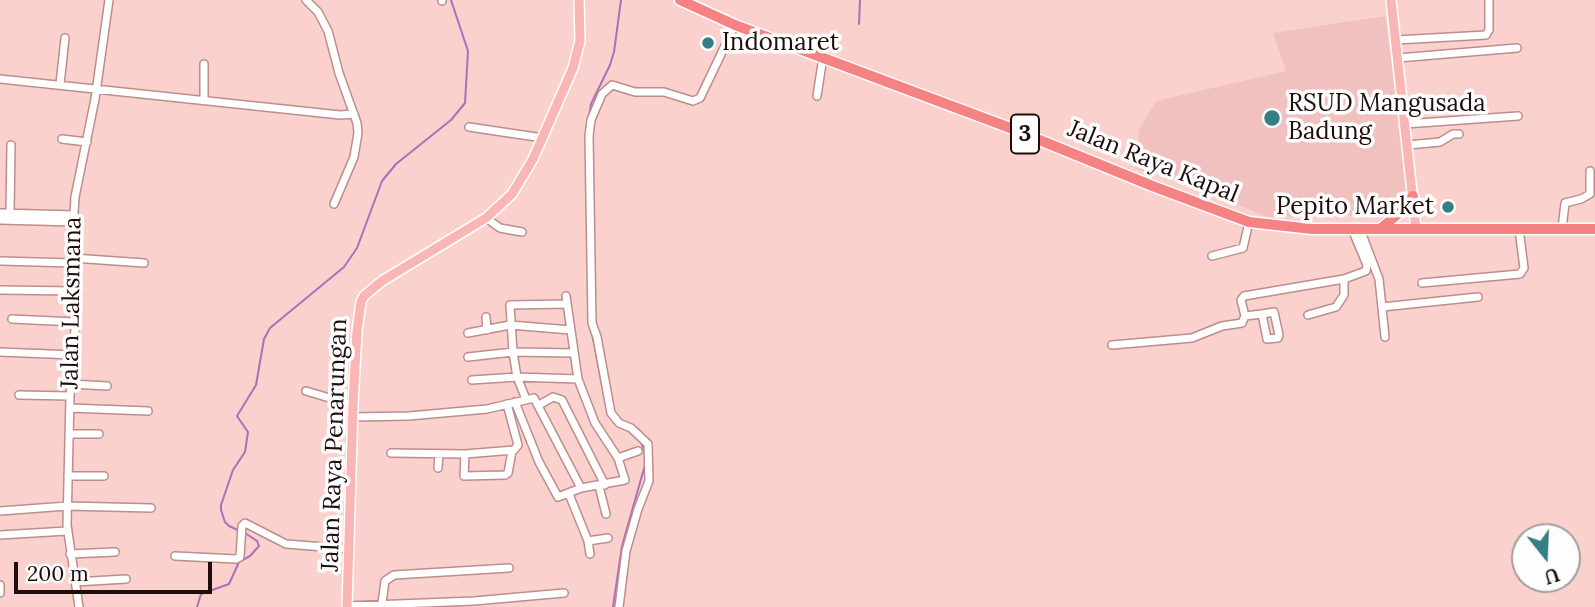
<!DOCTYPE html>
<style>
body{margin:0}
#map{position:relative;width:1595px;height:607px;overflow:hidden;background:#fbd1ce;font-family:Lora,serif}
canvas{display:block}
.north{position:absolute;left:1511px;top:523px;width:70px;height:70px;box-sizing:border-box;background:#fdfdfd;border:2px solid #a49d9d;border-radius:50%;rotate:162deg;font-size:19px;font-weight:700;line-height:28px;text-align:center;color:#1e0d0c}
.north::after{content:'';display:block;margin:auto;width:24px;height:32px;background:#357e83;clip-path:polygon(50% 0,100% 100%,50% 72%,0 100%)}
.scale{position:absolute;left:14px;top:562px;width:198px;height:32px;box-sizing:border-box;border:4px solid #1e0d0c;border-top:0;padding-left:9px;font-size:21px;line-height:24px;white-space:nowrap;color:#1e0d0c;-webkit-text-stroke:5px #fdfdfd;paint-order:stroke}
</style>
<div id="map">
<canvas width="1595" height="607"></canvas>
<div class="north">U</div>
<div class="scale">200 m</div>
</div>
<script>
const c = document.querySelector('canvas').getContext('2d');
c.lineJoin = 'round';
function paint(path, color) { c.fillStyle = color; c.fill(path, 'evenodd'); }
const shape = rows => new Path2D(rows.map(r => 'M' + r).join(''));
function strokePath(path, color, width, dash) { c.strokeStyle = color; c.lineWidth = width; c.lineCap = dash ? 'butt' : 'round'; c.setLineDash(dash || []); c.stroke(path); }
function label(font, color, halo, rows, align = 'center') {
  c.font = font + ' Lora,serif'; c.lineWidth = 7; c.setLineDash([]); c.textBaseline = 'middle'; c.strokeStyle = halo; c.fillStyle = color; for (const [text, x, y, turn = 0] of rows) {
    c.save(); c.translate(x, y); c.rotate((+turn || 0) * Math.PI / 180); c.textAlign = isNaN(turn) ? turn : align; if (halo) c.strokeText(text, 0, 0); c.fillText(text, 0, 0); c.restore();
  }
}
paint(shape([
 [1385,16,1410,194,1398,209,1389,214,1379,215,1267,217,1156,171,1154,176,1135,168,1139,130,1156,101,1286,71,1273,33]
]), '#f0c1bf');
strokePath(shape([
 [859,24,860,0],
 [589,118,591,104,610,65,614,52,621,0],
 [586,165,587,230],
 [588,288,588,314],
 [592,333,606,406],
 [641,442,645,453],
 [240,531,229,526,225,522,221,510,221,505,233,470,245,452,248,432,237,416,256,385,264,339,270,328,344,267,357,248,382,181,396,164,451,120,465,103,468,51,451,0],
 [197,607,201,594,229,584,239,562,250,556,259,546,257,541,245,533],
 [613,607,622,546,645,465]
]), '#af6ebb', 2);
const minor = shape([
 [306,0,318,12,328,31,339,73,357,123,358,133,354,157,334,204],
 [442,0,442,1],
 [1396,40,1486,35,1489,30,1489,0],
 [1398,58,1517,48],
 [0,79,340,115,354,114],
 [60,84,65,38],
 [817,96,823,57],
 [204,100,204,64],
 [1405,124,1518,116],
 [469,127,543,138],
 [62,139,87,142],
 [1408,145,1440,142,1453,134,1459,134],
 [0,213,74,215],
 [10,213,11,145],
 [486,218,500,228,522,232],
 [0,220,74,222],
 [1360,229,1379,279,1385,337],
 [1562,229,1565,203,1581,199,1590,194,1590,171],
 [1212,256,1243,248,1249,222],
 [73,258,144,263],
 [0,261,73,263],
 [1422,283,1520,274,1524,268,1519,229],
 [0,290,75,291],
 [566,296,578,379],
 [1382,307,1478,297],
 [1308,315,1336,307,1344,295,1344,279],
 [1245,316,1241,300,1244,296,1344,279,1366,271,1367,265,1352,229],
 [486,317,487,330],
 [12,319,75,322],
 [468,333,510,325,571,330],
 [1112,345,1192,338,1222,326,1242,323,1245,316,1262,314,1274,312,1279,335,1278,338,1267,339,1262,314],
 [0,352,74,355],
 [468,357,513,352,574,353],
 [472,380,517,377,578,379,595,423,618,458,625,480,581,488,558,497,539,462,515,402],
 [71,384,107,386],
 [306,391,353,405],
 [19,395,70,396],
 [526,399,517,377,513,352,510,305,566,304],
 [539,405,553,397,562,400,605,485],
 [70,408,148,411],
 [353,417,409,416,487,409,534,398,581,488],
 [70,434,99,434],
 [391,453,465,454,514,450,518,445,507,404],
 [465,454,464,476,505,475,508,473,512,451],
 [618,458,638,451],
 [438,468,439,454],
 [68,476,104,476],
 [599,486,606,514],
 [569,494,588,541,590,554],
 [0,511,67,506,151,508],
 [0,535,67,531],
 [588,541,608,538],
 [70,554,115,552],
 [175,556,236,559,240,557,242,526,245,523,286,544,350,549],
 [75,582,126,579],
 [0,585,0,593],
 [382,603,385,581,394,575,509,568],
 [347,606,474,601,564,593],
 [79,607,67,525,70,396,75,329,72,246,75,197,95,99,109,0],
 [619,607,626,551,638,509,649,481,648,444,631,428,619,423,611,413,597,337,592,323,589,136,591,120,602,94,612,85,635,92,664,92,693,101,700,98,735,25]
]);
const major = shape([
 [1391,0,1416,229],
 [347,607,353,405,357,331,361,302,364,296,382,281,486,218,512,194,533,159,573,68,580,41,579,0]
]);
const highway = shape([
 [680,0,735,25,1005,126,1155,187,1249,222,1312,229,1595,229],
 [1380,229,1403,210,1413,196]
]);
strokePath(minor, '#be8d8b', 10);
strokePath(major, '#fff', 12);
strokePath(highway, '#fff', 13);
strokePath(minor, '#fff', 7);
strokePath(major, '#fab5b5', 9);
strokePath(highway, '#f68383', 10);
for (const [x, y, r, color] of [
 [708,43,7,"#357e83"],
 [1272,118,9,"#357e83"],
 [1448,207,7,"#357e83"]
]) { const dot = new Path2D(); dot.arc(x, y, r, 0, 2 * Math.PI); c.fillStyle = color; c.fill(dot); strokePath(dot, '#fdfdfd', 2.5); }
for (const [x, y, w] of [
 [1025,134,28]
]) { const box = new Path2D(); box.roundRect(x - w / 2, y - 19.5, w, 39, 5); c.fillStyle = '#fdfdfd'; c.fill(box); strokePath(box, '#1e0d0c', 2); }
label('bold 23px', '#1e0d0c', null, [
 ["3",1025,134]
]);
label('24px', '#1e0d0c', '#fdfdfd', [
 ["Indomaret",722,43],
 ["RSUD Mangusada",1288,104],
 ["Badung",1288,132],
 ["Pepito Market",1434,207,"right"]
], 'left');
label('24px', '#1e0d0c', '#fdfdfd', [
 ["Jalan Raya Kapal",1153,162,22],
 ["Jalan Laksmana",72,303,-89],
 ["Jalan Raya Penarungan",335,445,-88]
]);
</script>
